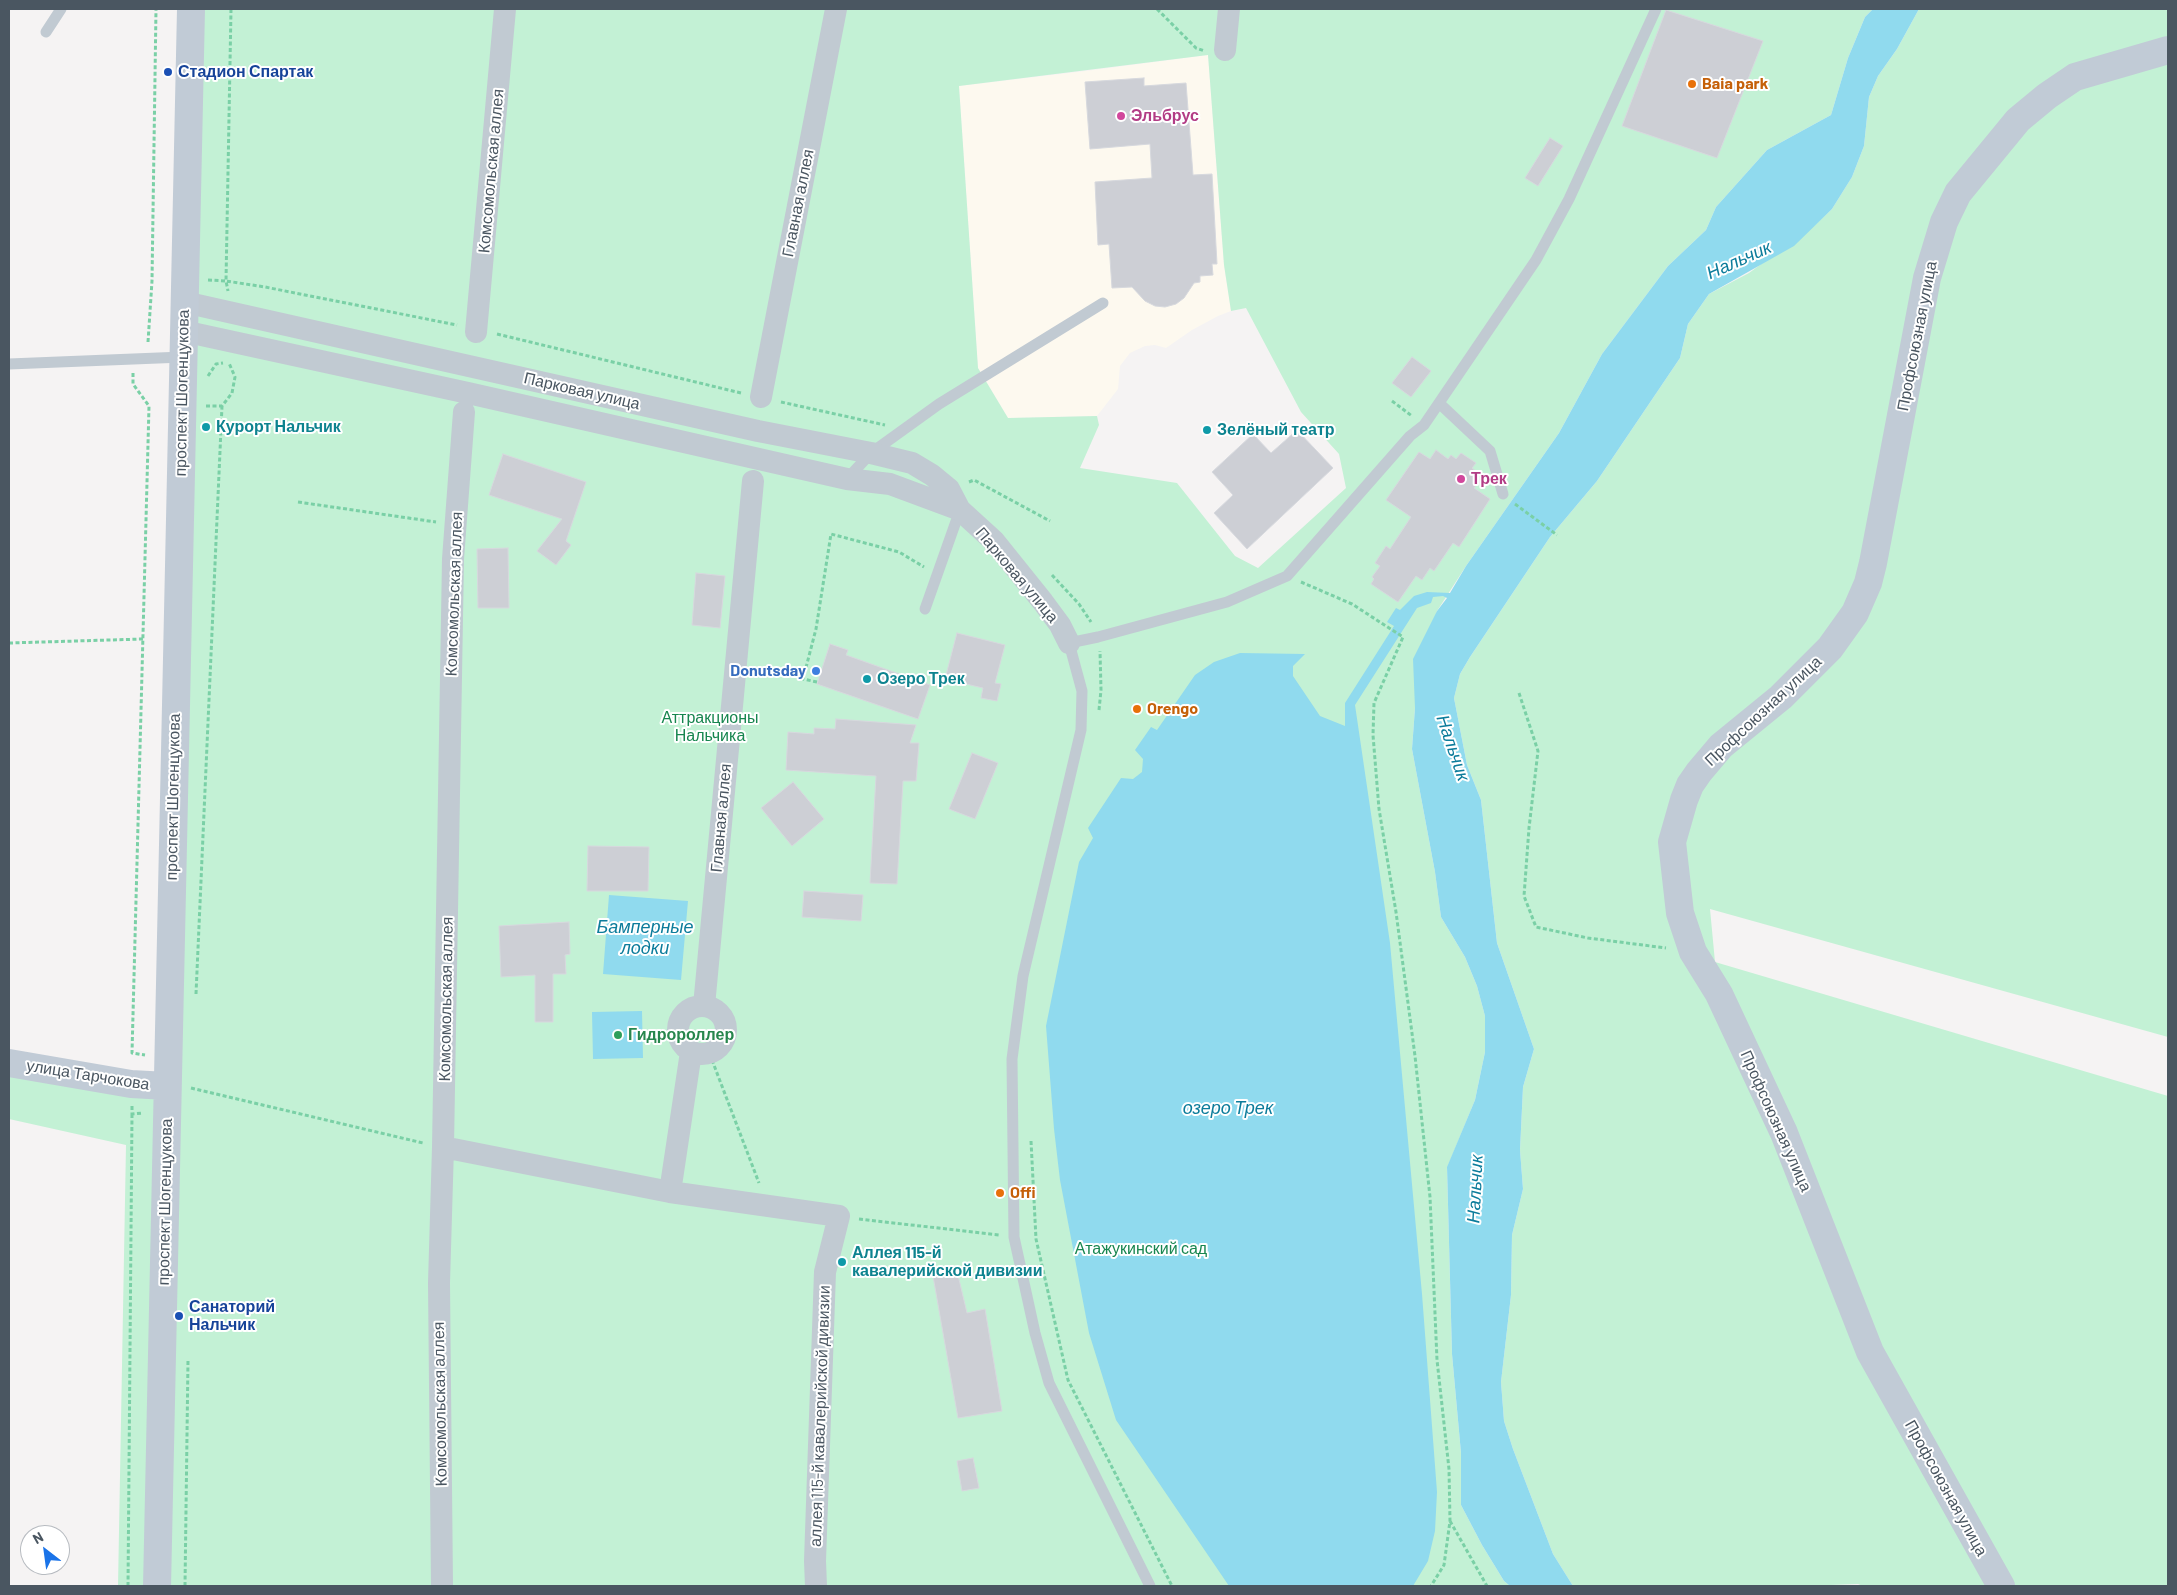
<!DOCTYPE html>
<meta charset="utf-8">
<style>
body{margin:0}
#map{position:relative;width:2177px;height:1595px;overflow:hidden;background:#f5f3f3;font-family:Barlow,sans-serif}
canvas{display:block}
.frame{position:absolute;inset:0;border:10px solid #4a5661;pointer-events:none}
.north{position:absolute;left:20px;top:1525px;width:50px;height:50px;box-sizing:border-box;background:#fff;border:1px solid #b7bbc0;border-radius:50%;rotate:330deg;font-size:14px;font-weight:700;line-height:20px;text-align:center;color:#4a5661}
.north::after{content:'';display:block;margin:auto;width:18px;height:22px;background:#1a73e8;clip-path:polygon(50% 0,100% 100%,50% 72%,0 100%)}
</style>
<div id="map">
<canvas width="2177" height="1595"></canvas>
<div class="frame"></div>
<div class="north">N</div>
</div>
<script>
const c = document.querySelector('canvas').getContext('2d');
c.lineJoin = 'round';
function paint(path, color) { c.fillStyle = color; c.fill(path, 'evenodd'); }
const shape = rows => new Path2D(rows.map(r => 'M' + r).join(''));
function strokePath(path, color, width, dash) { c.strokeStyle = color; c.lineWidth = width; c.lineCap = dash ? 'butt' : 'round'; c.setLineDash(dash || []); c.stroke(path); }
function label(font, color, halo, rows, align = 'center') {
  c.font = font + ' Barlow,sans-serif'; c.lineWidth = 4; c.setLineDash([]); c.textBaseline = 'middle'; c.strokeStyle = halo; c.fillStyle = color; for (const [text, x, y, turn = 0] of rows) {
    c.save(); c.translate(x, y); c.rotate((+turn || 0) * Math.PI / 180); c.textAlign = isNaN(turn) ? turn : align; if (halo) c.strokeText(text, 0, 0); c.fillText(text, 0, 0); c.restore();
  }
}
paint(shape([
 [1208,55,1224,265,1231,311,1218,316,1192,330,1166,348,1155,345,1145,346,1130,353,1120,366,1118,389,1097,416,1008,418,978,368,959,86,1086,71]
]), '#fdf9ef');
paint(shape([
 [191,9,1873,9,1865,17,1848,58,1831,115,1767,150,1716,207,1706,230,1668,266,1602,354,1559,433,1466,566,1437,611,1415,708,1412,749,1435,872,1441,917,1465,957,1477,986,1485,1016,1485,1052,1475,1100,1447,1168,1452,1354,1461,1453,1461,1505,1482,1545,1504,1581,1510,1586,118,1586,126,1145,9,1119,9,1063,167,1086],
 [1208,55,1224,265,1231,311,1246,308,1301,412,1339,454,1346,488,1258,568,1235,556,1177,483,1080,468,1099,425,1097,416,1008,418,978,368,959,86],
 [1919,9,2168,9,2168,1037,1710,909,1715,962,2168,1096,2168,1586,1863,1586,1858,1584,1804,1586,1573,1586,1553,1554,1513,1449,1504,1421,1501,1382,1511,1295,1512,1235,1523,1189,1520,1150,1523,1087,1534,1049,1497,943,1481,800,1467,765,1454,698,1460,674,1470,657,1550,537,1597,481,1680,358,1688,324,1709,294,1749,273,1816,224,1832,209,1852,177,1864,146,1869,97,1878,76,1897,49]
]), '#c3f1d5');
paint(shape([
 [1873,9,1919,9,1897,49,1878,76,1869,97,1864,146,1852,177,1832,209,1794,246,1709,294,1688,324,1680,358,1597,481,1550,537,1470,657,1460,674,1454,698,1467,765,1481,800,1497,943,1534,1049,1523,1087,1520,1150,1523,1189,1512,1235,1511,1295,1501,1382,1504,1421,1513,1449,1553,1554,1573,1586,1510,1586,1504,1581,1482,1545,1461,1505,1461,1453,1452,1354,1447,1167,1475,1100,1485,1052,1485,1016,1477,986,1465,957,1441,917,1435,872,1412,749,1415,708,1413,659,1437,611,1447,598,1443,596,1433,597,1431,603,1417,608,1355,705,1390,943,1422,1294,1437,1492,1435,1531,1428,1561,1413,1586,1229,1586,1116,1420,1089,1333,1060,1180,1054,1129,1046,1026,1079,862,1093,838,1088,828,1121,778,1133,779,1142,772,1143,759,1135,750,1151,727,1157,730,1195,675,1214,662,1240,653,1305,654,1293,666,1293,676,1320,716,1345,726,1345,703,1394,626,1387,622,1396,608,1400,610,1414,596,1427,592,1450,593,1466,566,1559,433,1602,354,1668,266,1706,230,1716,207,1767,150,1831,115,1848,58,1865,17],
 [609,895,688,901,681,980,603,974],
 [642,1011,643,1058,593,1059,592,1012]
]), '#90daee');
const building = shape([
 [1666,10,1763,41,1717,158,1622,126,1666,10],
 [1144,78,1144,86,1186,83,1193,175,1212,174,1217,264,1212,264,1213,275,1200,276,1200,282,1194,283,1184,298,1176,304,1165,307,1155,306,1145,301,1132,287,1112,288,1109,244,1098,245,1095,182,1152,178,1150,144,1090,149,1085,82,1144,78],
 [1550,138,1563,146,1538,186,1525,178,1550,138],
 [1412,357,1431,371,1411,397,1392,383,1412,357],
 [1297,430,1333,468,1247,549,1214,513,1233,495,1212,472,1253,434,1271,453,1297,430],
 [1436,450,1448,459,1451,455,1456,459,1461,453,1476,463,1472,468,1477,472,1474,476,1480,480,1474,488,1490,499,1459,547,1453,543,1434,571,1430,568,1422,580,1416,576,1398,602,1371,584,1374,579,1372,577,1380,566,1375,563,1386,546,1390,549,1411,517,1386,500,1419,452,1430,459,1436,450],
 [503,454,586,482,566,541,571,545,556,565,537,551,562,519,489,495,503,454],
 [508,548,509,608,478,608,477,549,508,548],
 [696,573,725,576,720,628,692,625,696,573],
 [957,633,1005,645,995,683,1001,684,997,701,981,698,983,688,945,679,957,633],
 [830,644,848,650,846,655,930,685,918,719,817,684,830,644],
 [836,719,916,725,910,743,919,743,916,781,903,781,897,884,870,883,876,776,786,770,788,732,814,734,814,728,835,729,836,719],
 [972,753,998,763,975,819,949,809,972,753],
 [793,782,824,819,792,846,761,808,793,782],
 [588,846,649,847,648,891,587,891,588,846],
 [804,891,863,895,861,921,802,917,804,891],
 [569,922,570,954,565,955,566,974,553,974,553,1022,535,1022,535,975,501,977,499,926,569,922],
 [957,1271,967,1313,985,1309,1002,1411,958,1418,933,1276,957,1271],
 [973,1458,979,1488,962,1491,957,1461,973,1458]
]);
paint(building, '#cdcfd5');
strokePath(building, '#d7d9de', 1);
strokePath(shape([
 [231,9,226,281,265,287,457,325],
 [1157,9,1196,48,1205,51],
 [208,280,226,281,228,291],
 [497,334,741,393],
 [148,342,152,281,156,9],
 [133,373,133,384,149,406,132,1053,145,1055],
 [208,376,216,364,223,363],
 [1392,401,1412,416],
 [781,402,885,425],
 [206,406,222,406,232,393,235,377,229,363],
 [969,482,974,480,1050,521],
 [298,502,436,522],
 [1515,504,1557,535],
 [1052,575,1079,604,1091,622],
 [1301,582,1352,604,1403,637,1374,703,1373,735,1379,809,1396,912,1415,1056,1430,1197,1437,1360,1449,1469,1450,1521,1444,1565,1431,1586],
 [9,643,143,639],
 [817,682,803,679,816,629,831,534,899,552,924,567],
 [1519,693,1538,751,1529,828,1524,896,1536,927,1588,938,1666,948],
 [1099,710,1101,690,1100,651],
 [196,994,222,406],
 [712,1060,759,1183],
 [191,1088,423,1143],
 [132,1106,132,1114,143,1113],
 [1031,1141,1036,1239,1068,1380,1172,1586],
 [859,1219,999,1235],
 [1450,1521,1487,1586],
 [128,1586,132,1114],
 [185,1586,188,1360]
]), '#7ad0a6', 3, [4, 2.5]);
strokePath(shape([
 [46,32,61,9],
 [9,364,183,357],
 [1439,403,1490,451,1503,494],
 [847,479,871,453,939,404,1103,303],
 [925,609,960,510],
 [1150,1586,1049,1383,1035,1333,1014,1237,1012,1059,1023,976,1081,730,1082,691,1069,643,1098,637,1227,602,1287,576,1410,436,1424,425,1536,260,1569,199,1656,9]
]), '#c1cad2', 11);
strokePath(shape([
 [1225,50,1229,9],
 [184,302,758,431,871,453,912,463,932,475,949,489,960,510,994,541,1043,602,1060,625,1069,643],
 [183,331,468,393,847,479,890,484,960,510],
 [476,332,505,9],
 [761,397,836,9],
 [704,1006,753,481],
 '678 1030a24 24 0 1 1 48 0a24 24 0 1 1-48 0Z',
 [443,1147,670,1192,839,1216,825,1272,815,1561,816,1586],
 [670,1192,691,1052],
 [442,1586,439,1283,443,1147,453,559,464,412]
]), '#c1cad2', 22);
strokePath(shape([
 [9,1063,131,1084,167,1086],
 [157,1586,191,9],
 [2001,1586,1870,1352,1784,1133,1719,994,1693,952,1680,913,1672,842,1684,800,1690,785,1699,772,1721,746,1781,697,1830,648,1855,613,1868,583,1873,563,1927,278,1944,222,1958,193,2018,120,2047,96,2075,77,2168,50]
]), '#c1cbd6', 28);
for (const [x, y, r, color] of [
 [168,72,5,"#1a4fb4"],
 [1692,84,5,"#e8710a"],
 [1121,116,5,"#d1479c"],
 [206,427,5,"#0f9aa8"],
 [1207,430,5,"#0f9aa8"],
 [1461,479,5,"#d1479c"],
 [816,671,5,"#3f7fe0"],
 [867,679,5,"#0f9aa8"],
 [1137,709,5,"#e8710a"],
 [618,1035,5,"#2e9e5b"],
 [1000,1193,5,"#e8710a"],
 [842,1262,5,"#0f9aa8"],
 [179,1316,5,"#1a4fb4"]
]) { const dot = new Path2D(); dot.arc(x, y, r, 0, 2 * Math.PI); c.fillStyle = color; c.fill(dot); strokePath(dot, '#fff', 2); }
label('bold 16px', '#164399', '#fff', [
 ["Стадион Спартак",178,72],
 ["Санаторий",189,1307],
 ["Нальчик",189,1325]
], 'left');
label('bold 16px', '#c56008', '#fff', [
 ["Baia park",1702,84],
 ["Orengo",1147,709],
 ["Offi",1010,1193]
], 'left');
label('bold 16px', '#b23c85', '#fff', [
 ["Эльбрус",1131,116],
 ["Трек",1471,479]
], 'left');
label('16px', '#4a5661', '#fff', [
 ["Комсомольская аллея",491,171,-85],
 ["Главная аллея",798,203,-79],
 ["Профсоюзная улица",1917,336,-79],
 ["Парковая улица",582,391,13],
 ["проспект Шогенцукова",182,393,-89],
 ["Парковая улица",1017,575,50],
 ["Комсомольская аллея",454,594,-88],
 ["Профсоюзная улица",1763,711,-43],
 ["проспект Шогенцукова",173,797,-89],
 ["Главная аллея",721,818,-85],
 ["Комсомольская аллея",446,999,-89],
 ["улица Тарчокова",88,1075,9],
 ["Профсоюзная улица",1776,1121,66],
 ["проспект Шогенцукова",165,1202,-89],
 ["Комсомольская аллея",440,1404,-91],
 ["аллея 115-й кавалерийской дивизии",820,1416,-88],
 ["Профсоюзная улица",1946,1488,61]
]);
label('bold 16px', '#0d838f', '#fff', [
 ["Курорт Нальчик",216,427],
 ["Зелёный театр",1217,430],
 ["Озеро Трек",877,679],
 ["Аллея 115-й",852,1253],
 ["кавалерийской дивизии",852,1271]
], 'left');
label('bold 16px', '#366cbe', '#fff', [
 ["Donutsday",806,671]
], 'right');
label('16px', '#17864f', '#fff', [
 ["Аттракционы",710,718],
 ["Нальчика",710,736],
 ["Атажукинский сад",1141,1249]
]);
label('bold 16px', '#27864d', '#fff', [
 ["Гидророллер",628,1035]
], 'left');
label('italic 18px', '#0c7c9b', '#fff', [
 ["Нальчик",1739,260,-24],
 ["Нальчик",1453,748,71],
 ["Бамперные",645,927],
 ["лодки",645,948],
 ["озеро Трек",1228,1108],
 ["Нальчик",1475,1189,-87]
]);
</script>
